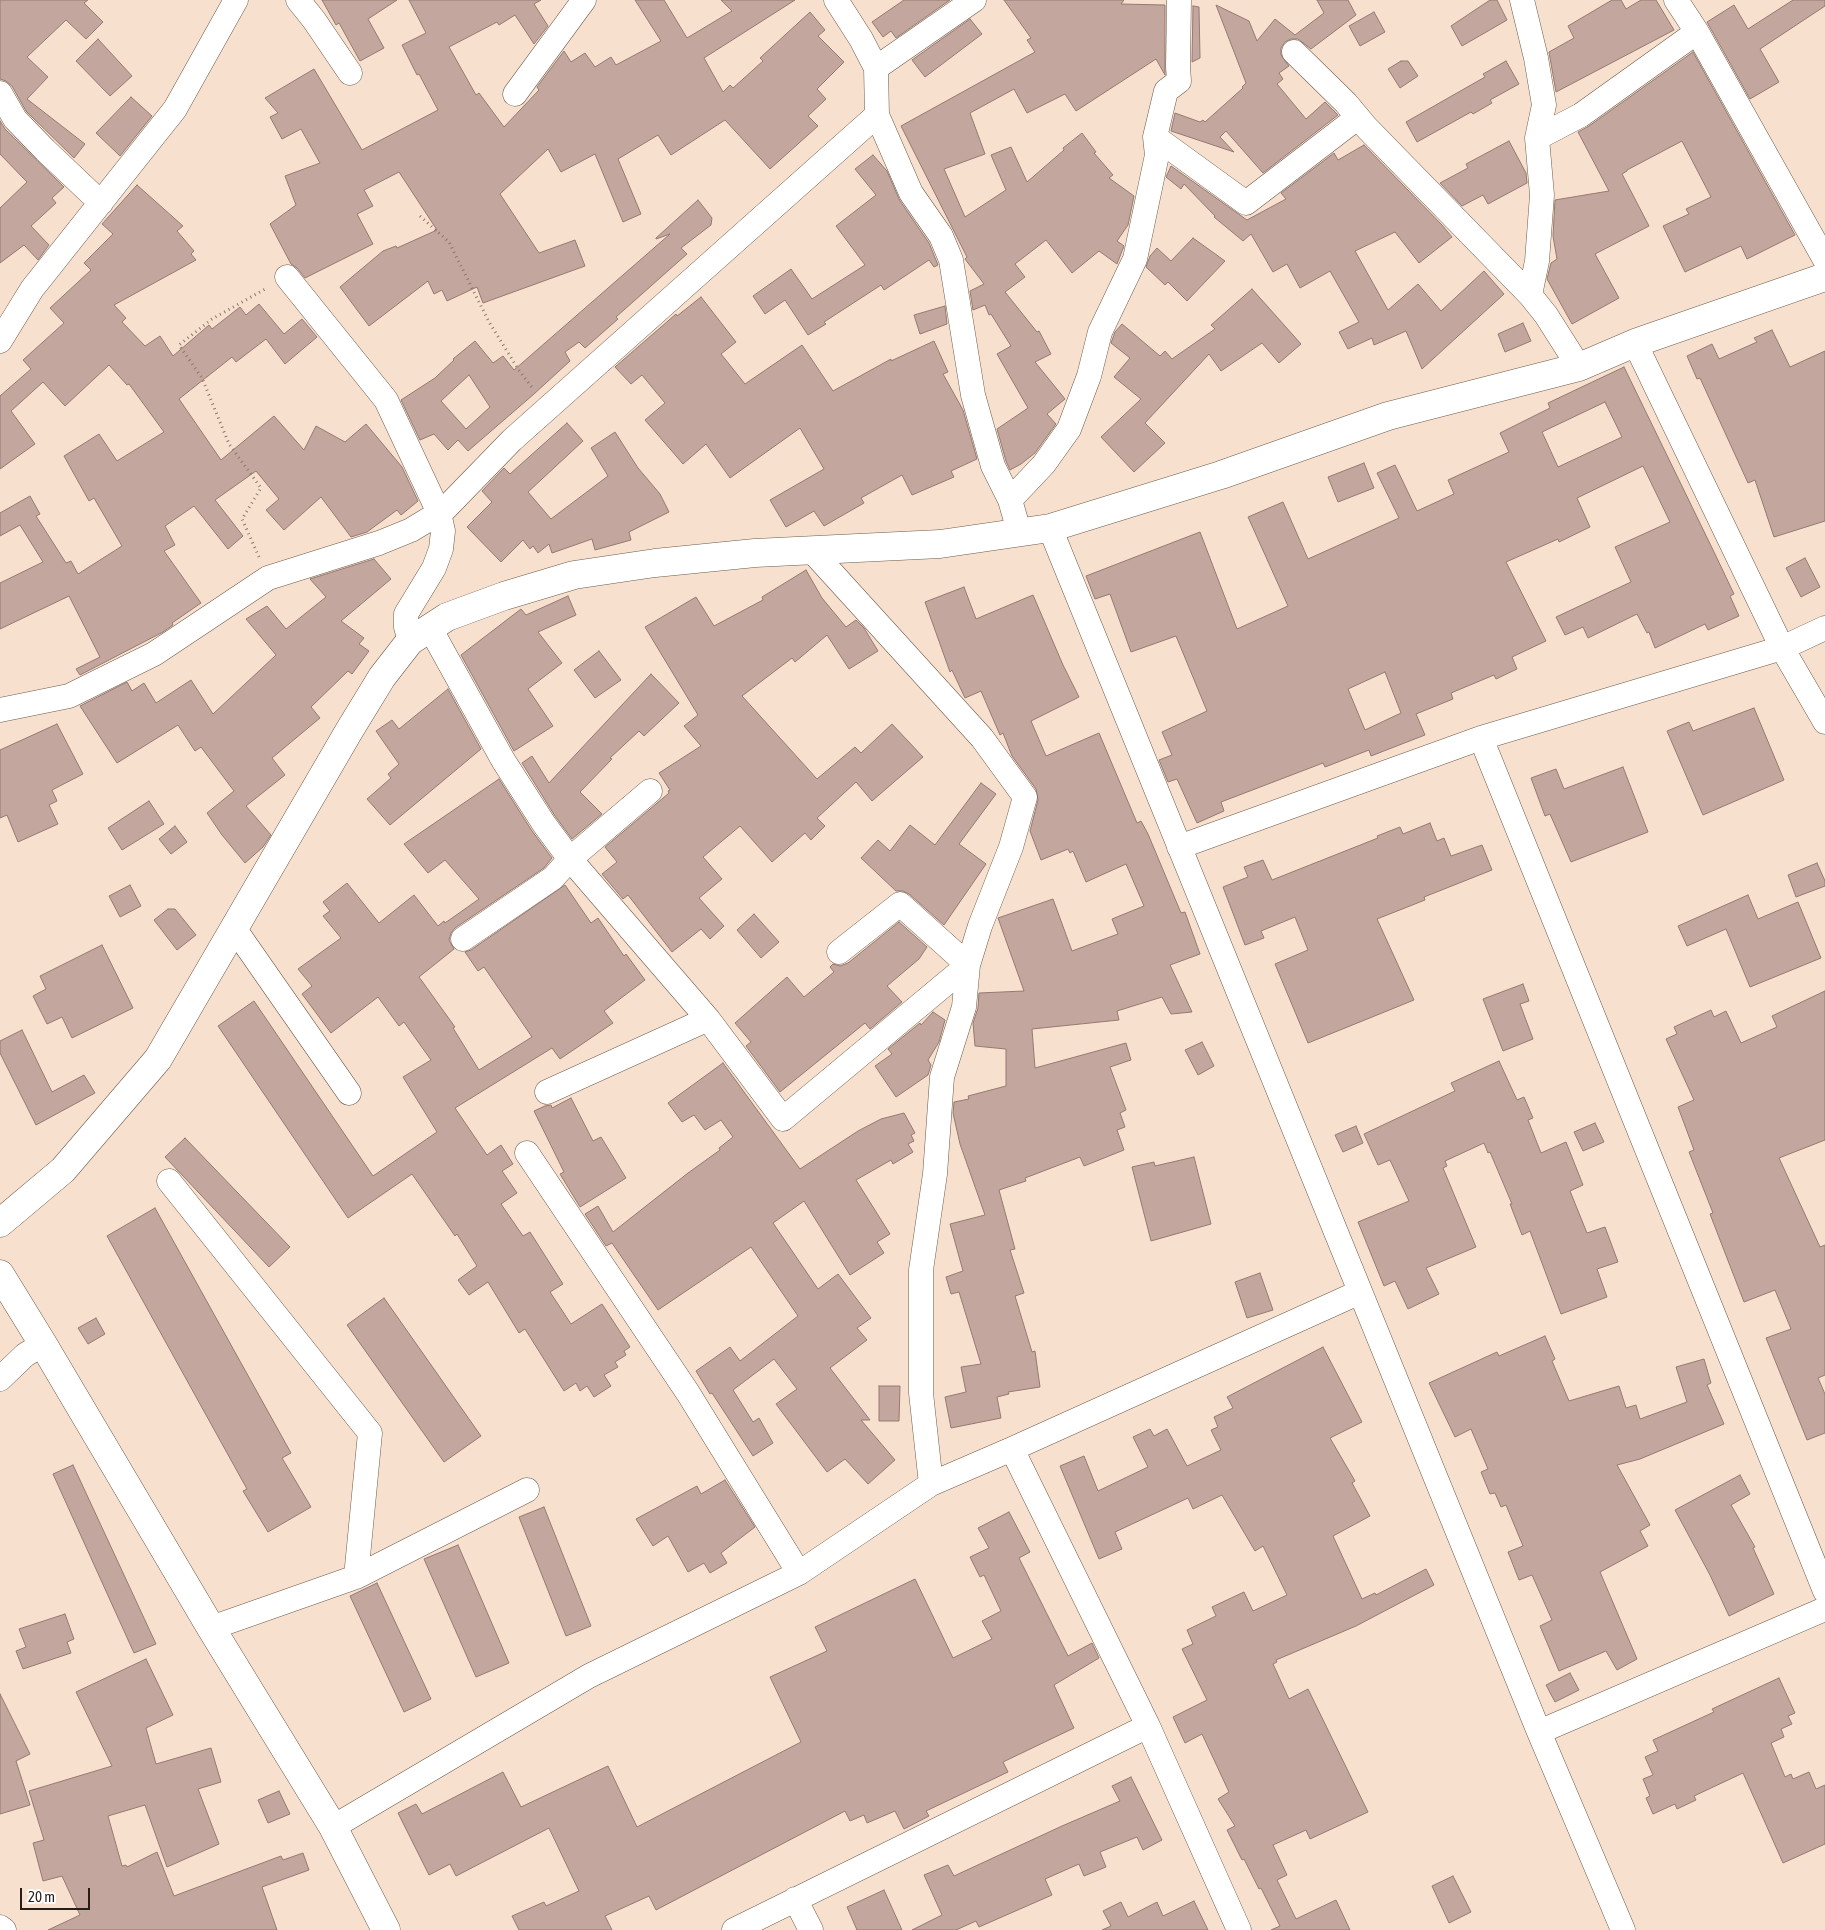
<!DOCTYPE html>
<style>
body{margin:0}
#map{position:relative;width:1825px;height:1930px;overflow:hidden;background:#f7e0cd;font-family:"Asap Condensed",sans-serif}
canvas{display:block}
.scale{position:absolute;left:20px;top:1888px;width:70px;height:22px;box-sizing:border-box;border:2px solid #261e17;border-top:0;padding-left:6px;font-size:15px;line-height:18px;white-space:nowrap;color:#261e17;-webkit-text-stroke:4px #fff;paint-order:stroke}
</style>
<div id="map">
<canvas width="1825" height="1930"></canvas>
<div class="scale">20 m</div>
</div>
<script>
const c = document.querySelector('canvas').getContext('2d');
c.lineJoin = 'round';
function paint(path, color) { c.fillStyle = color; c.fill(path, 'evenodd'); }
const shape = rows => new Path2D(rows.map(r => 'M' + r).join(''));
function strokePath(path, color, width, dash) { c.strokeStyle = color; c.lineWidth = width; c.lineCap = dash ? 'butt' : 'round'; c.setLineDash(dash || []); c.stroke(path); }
const building = shape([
 [0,0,88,0,84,3,103,22,86,39,66,20,27,57,48,77,27,99,85,144,74,158,26,111,12,86,6,81,0,79,0,0],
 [322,0,397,0,368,19,384,48,360,61,339,23,336,25,322,0],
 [409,0,541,0,534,4,548,26,534,44,515,15,499,25,497,22,449,47,476,95,479,93,504,127,539,90,537,87,564,51,571,62,585,53,595,67,611,57,616,65,661,41,635,0,664,0,687,38,732,11,721,0,795,0,704,58,723,92,730,85,733,88,763,61,760,58,810,12,825,30,818,36,844,62,817,89,826,99,808,116,818,126,770,169,725,120,671,155,658,135,618,159,641,214,623,222,595,154,561,172,548,149,500,194,539,253,575,240,585,266,483,303,477,287,447,301,442,290,434,294,428,281,369,326,340,287,383,251,396,246,397,248,437,230,399,172,364,190,373,206,357,214,373,244,305,278,297,268,291,264,270,224,296,205,285,176,320,163,301,129,282,139,270,117,278,113,265,98,314,69,362,150,438,110,419,74,417,75,402,45,426,33,409,0],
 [904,0,950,0,896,38,891,31,883,37,872,22,904,0],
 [1004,0,1124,0,1121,4,1165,5,1165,75,1156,59,1076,111,1065,94,1027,113,1014,89,970,113,985,154,944,169,965,217,1006,190,991,155,1011,147,1027,182,1064,150,1063,148,1082,133,1096,152,1094,153,1113,175,1109,178,1134,196,1128,225,1117,241,1124,246,1117,264,1099,251,1072,273,1046,240,1015,264,1025,277,1005,292,1037,332,1039,331,1051,354,1035,362,1065,399,1047,414,1056,424,1035,453,1021,464,1010,470,1006,461,997,429,1028,408,997,354,1011,346,991,314,989,315,985,305,973,310,970,291,984,284,965,259,967,257,901,126,1035,52,1027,40,1031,38,1004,0],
 [1317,0,1348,0,1356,15,1311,49,1298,39,1291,39,1285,42,1281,48,1281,55,1289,66,1279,73,1283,79,1277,84,1306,119,1325,102,1338,115,1263,173,1226,131,1220,137,1234,152,1171,131,1175,113,1200,122,1203,120,1205,122,1243,88,1242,87,1246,83,1216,5,1249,21,1257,41,1275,19,1295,35,1324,13,1317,0],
 [1490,0,1497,0,1507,20,1462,46,1451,26,1490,0],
 [1612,0,1621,0,1626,9,1641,0,1656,0,1674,30,1556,92,1549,52,1574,38,1568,26,1612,0],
 [1793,0,1825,0,1825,6,1760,49,1779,82,1750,99,1707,22,1734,5,1748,29,1793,0],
 [1193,6,1199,7,1200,58,1192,62,1193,6],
 [1374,12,1385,32,1360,46,1349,26,1374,12],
 [970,19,982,34,925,77,912,60,970,19],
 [98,39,132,76,110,96,76,61,98,39],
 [1693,52,1795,235,1747,259,1741,246,1685,272,1663,226,1689,214,1686,209,1711,197,1682,141,1627,170,1627,171,1622,174,1649,226,1595,254,1619,298,1572,324,1547,279,1551,263,1557,259,1553,236,1555,200,1609,191,1578,132,1589,126,1693,52],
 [1401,61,1408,61,1418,76,1400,88,1388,69,1401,61],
 [1506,61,1519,84,1490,100,1492,103,1473,114,1471,112,1417,142,1406,122,1485,77,1483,74,1506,61],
 [131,97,152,116,120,156,96,133,131,97],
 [0,121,5,129,64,187,52,198,56,203,31,226,49,245,38,260,24,245,0,263,0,208,27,182,0,154,0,121],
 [1509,141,1526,173,1527,183,1488,204,1483,195,1462,206,1440,183,1468,168,1466,164,1509,141],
 [1364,145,1442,225,1452,237,1419,263,1395,232,1355,251,1388,310,1418,284,1441,311,1484,271,1504,294,1422,369,1406,331,1374,345,1372,338,1348,349,1339,332,1359,322,1330,271,1300,288,1287,264,1273,272,1251,234,1243,241,1214,217,1215,216,1184,184,1181,189,1166,177,1171,166,1247,220,1286,199,1281,193,1334,153,1338,160,1364,145],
 [873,155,887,171,900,201,929,243,938,265,934,267,929,260,884,290,881,285,824,322,826,324,808,335,785,300,765,314,753,296,791,269,812,299,865,265,836,226,876,195,855,169,873,155],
 [137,185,183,226,177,231,194,251,191,254,196,260,114,305,126,318,122,322,145,346,160,336,173,356,209,325,212,329,240,307,246,315,259,304,284,334,302,319,317,337,285,364,266,339,236,362,232,357,179,399,221,460,274,416,304,450,316,426,345,442,366,424,402,467,418,501,401,515,397,510,367,532,351,537,321,497,284,530,266,510,279,499,256,471,215,500,243,536,228,549,194,506,165,526,175,545,164,551,201,603,172,623,173,625,163,632,80,675,76,669,100,657,69,596,0,629,0,583,43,562,20,525,0,536,0,513,30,496,40,514,36,516,66,563,71,561,78,574,122,546,94,498,89,501,64,456,99,434,117,461,164,432,129,384,127,385,109,365,65,406,43,382,11,411,35,444,0,469,0,396,31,369,23,360,64,323,50,308,91,270,84,263,113,234,102,224,137,185],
 [698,200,712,218,711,225,681,248,687,254,616,317,618,319,585,348,579,342,565,352,570,361,534,394,468,451,458,440,448,450,434,434,420,440,401,400,435,378,454,360,453,359,475,341,493,363,503,356,514,370,670,234,656,239,656,238,698,200],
 [469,375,490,407,466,429,441,401,469,375],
 [1193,238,1225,261,1187,301,1168,282,1165,285,1146,267,1150,256,1157,248,1171,261,1193,238],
 [1252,289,1301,344,1279,363,1262,343,1221,371,1209,354,1145,423,1165,443,1134,472,1101,437,1141,399,1114,377,1130,358,1111,343,1115,332,1122,324,1160,356,1165,351,1172,359,1215,329,1211,325,1252,289],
 [701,297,736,342,721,354,745,384,802,345,833,391,891,359,891,361,934,341,948,372,943,374,963,410,977,459,951,471,954,477,912,495,902,475,861,498,864,503,824,526,814,511,786,527,770,500,824,469,800,428,730,478,706,444,683,464,645,420,665,403,642,375,631,384,615,367,676,314,677,316,701,297],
 [945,306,947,324,920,334,914,315,945,306],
 [1523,323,1531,341,1505,352,1498,334,1523,323],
 [1772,330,1790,367,1825,351,1825,521,1774,537,1755,480,1748,483,1700,378,1697,379,1687,356,1712,344,1719,359,1757,342,1754,338,1772,330],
 [1624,367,1714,552,1734,594,1730,596,1739,616,1708,630,1705,624,1655,648,1649,632,1647,633,1637,614,1588,638,1583,627,1565,635,1556,617,1631,582,1615,547,1670,522,1643,466,1577,498,1590,527,1559,542,1558,539,1506,562,1546,641,1512,657,1517,669,1496,679,1494,675,1451,693,1453,699,1416,714,1425,735,1371,756,1369,750,1325,767,1323,763,1221,802,1224,811,1197,823,1177,779,1168,782,1159,760,1172,755,1162,732,1207,711,1176,636,1131,652,1110,594,1095,599,1086,576,1200,532,1237,629,1288,606,1248,517,1283,502,1308,559,1399,518,1377,473,1395,465,1417,511,1454,494,1448,480,1509,452,1500,433,1550,408,1548,403,1624,367],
 [1605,402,1622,437,1558,467,1542,432,1605,402],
 [1385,672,1401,713,1365,730,1348,689,1385,672],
 [567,423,583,441,528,492,551,519,608,476,591,448,615,432,638,468,660,494,669,512,629,532,631,540,595,550,592,539,552,553,549,544,538,553,533,546,530,549,523,540,501,562,467,527,492,502,482,491,504,468,510,474,567,423],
 [1364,463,1374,488,1338,502,1328,477,1364,463],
 [1805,558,1820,587,1801,597,1786,568,1805,558],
 [374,559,391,579,341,621,364,638,359,644,369,651,352,674,348,671,311,707,320,718,272,758,285,775,246,806,271,835,263,847,245,863,222,835,207,813,234,791,201,747,195,751,178,725,117,763,80,706,127,682,132,691,144,683,156,703,191,680,213,714,276,655,246,619,267,606,286,629,326,597,310,579,374,559],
 [806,570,822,598,846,627,856,620,864,628,878,651,849,669,827,635,795,662,792,658,742,696,817,779,855,747,861,753,892,724,923,757,872,801,856,782,817,818,825,826,811,840,805,833,772,862,740,826,703,857,722,879,699,898,724,926,710,939,701,929,672,952,628,895,623,899,602,874,617,862,605,847,669,793,668,791,670,790,659,773,701,746,684,726,698,715,645,627,696,597,714,626,763,600,762,597,806,570],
 [964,587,976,619,1033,595,1063,665,1079,697,1031,721,1046,756,1099,733,1137,823,1141,821,1148,834,1181,913,1185,912,1200,954,1170,965,1192,1012,1171,1014,1162,997,1117,1011,1119,1020,1032,1029,1035,1068,1126,1043,1131,1060,1110,1067,1126,1110,1120,1113,1125,1127,1117,1130,1124,1150,1084,1166,1080,1157,1025,1178,1026,1181,999,1190,1015,1249,1010,1250,1024,1293,1015,1296,1032,1352,1035,1351,1040,1387,1008,1392,1009,1394,997,1397,1001,1418,951,1428,945,1397,966,1392,961,1367,981,1364,959,1292,951,1294,946,1277,963,1271,950,1224,985,1215,960,1144,953,1113,954,1102,969,1099,968,1096,1006,1086,1006,1049,975,1046,973,1023,978,1008,979,993,1024,991,998,918,1053,899,1072,951,1118,934,1112,919,1144,906,1126,864,1086,882,1073,851,1070,853,1068,849,1041,860,1030,831,1038,800,1036,789,1012,756,1003,733,1000,735,981,691,965,698,952,670,950,672,925,602,964,587],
 [568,596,576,615,538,632,562,663,528,689,553,726,514,751,461,655,521,609,526,615,568,596],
 [599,651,621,680,595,698,574,670,599,651],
 [651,674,679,703,644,736,639,731,610,758,612,759,580,792,602,814,572,839,555,816,522,763,532,756,549,783,651,674],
 [448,689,481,749,390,825,367,799,391,778,388,774,399,764,376,731,392,720,399,729,448,689],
 [1754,708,1784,780,1703,815,1667,731,1689,722,1693,731,1754,708],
 [57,724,83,774,52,790,57,801,49,805,58,824,18,842,7,815,0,818,0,750,57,724],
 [1623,767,1648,832,1571,862,1550,814,1545,816,1531,778,1556,769,1564,789,1623,767],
 [499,779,532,831,552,858,544,868,455,928,451,933,449,940,454,949,419,977,455,1027,453,1028,479,1070,532,1037,484,967,478,971,465,952,471,950,565,885,591,923,598,918,624,956,626,954,645,980,604,1011,613,1023,560,1059,552,1048,455,1108,487,1155,501,1145,513,1164,502,1171,517,1193,501,1204,523,1236,530,1232,563,1284,550,1292,571,1324,602,1304,630,1347,624,1351,626,1355,615,1362,618,1367,604,1375,611,1386,594,1397,587,1386,580,1391,576,1383,564,1391,525,1329,519,1333,488,1282,469,1295,458,1280,477,1266,457,1234,455,1236,412,1174,348,1218,218,1026,254,1001,373,1176,437,1132,403,1077,431,1060,404,1022,399,1026,378,997,331,1033,302,994,312,986,298,969,341,938,323,916,330,911,323,902,347,883,379,923,414,895,438,926,444,921,445,923,479,899,445,860,428,873,404,844,499,779],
 [981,783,996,794,959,844,986,864,944,925,909,894,903,891,896,891,861,858,878,840,890,851,910,825,935,845,981,783],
 [149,801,164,824,122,850,108,828,149,801],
 [1430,823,1437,841,1444,838,1451,856,1482,845,1492,870,1424,897,1425,900,1377,919,1414,1000,1308,1043,1275,964,1308,950,1295,917,1261,931,1264,938,1245,945,1223,887,1248,877,1244,867,1263,860,1272,880,1378,838,1377,836,1400,827,1403,834,1430,823],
 [175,826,187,842,171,854,159,839,175,826],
 [1817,863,1825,881,1825,886,1796,897,1788,875,1817,863],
 [130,885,141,906,120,917,109,896,130,885],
 [1748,895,1758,919,1798,902,1821,958,1750,987,1726,929,1687,946,1678,926,1748,895],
 [168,909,175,909,196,935,177,950,154,920,168,909],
 [754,914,779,942,761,958,737,930,754,914],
 [899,922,927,947,919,959,887,986,902,1002,870,1029,865,1023,780,1092,746,1046,751,1042,735,1023,787,977,804,997,834,972,830,967,833,964,840,966,848,963,899,922],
 [102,945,133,1008,72,1038,62,1017,47,1024,33,996,46,989,40,976,102,945],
 [1523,984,1529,1001,1520,1004,1533,1039,1503,1051,1483,999,1523,984],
 [1825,991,1825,1140,1779,1158,1820,1247,1825,1245,1825,1375,1818,1378,1825,1394,1825,1433,1807,1440,1766,1338,1791,1329,1775,1290,1744,1302,1710,1214,1713,1213,1689,1152,1694,1150,1678,1107,1694,1100,1666,1039,1677,1034,1674,1027,1711,1010,1714,1017,1726,1011,1741,1043,1777,1027,1772,1016,1825,991],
 [933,1012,945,1020,939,1042,928,1060,931,1065,928,1075,896,1097,875,1066,892,1054,888,1049,920,1023,921,1025,933,1012],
 [22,1030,52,1092,84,1075,95,1093,36,1125,0,1053,0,1041,22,1030],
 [1202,1042,1214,1066,1198,1075,1185,1050,1202,1042],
 [1499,1061,1517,1100,1524,1097,1533,1118,1528,1120,1541,1153,1566,1142,1583,1185,1570,1191,1587,1233,1605,1227,1618,1262,1597,1269,1607,1297,1561,1314,1530,1231,1522,1235,1510,1204,1512,1204,1490,1152,1488,1153,1484,1143,1445,1161,1447,1166,1443,1168,1476,1247,1426,1268,1439,1294,1408,1309,1395,1281,1384,1286,1358,1222,1409,1201,1390,1160,1378,1165,1364,1134,1455,1091,1451,1083,1499,1061],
 [723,1063,800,1169,858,1131,881,1119,904,1113,915,1133,911,1135,914,1141,908,1144,913,1152,893,1164,891,1160,856,1180,890,1234,877,1242,884,1253,850,1275,804,1201,773,1223,818,1289,838,1274,871,1318,857,1328,867,1340,830,1368,870,1420,861,1420,895,1460,868,1484,845,1459,827,1472,776,1404,797,1389,774,1359,733,1390,753,1422,759,1418,773,1443,753,1456,712,1393,710,1394,696,1371,730,1347,740,1361,798,1316,751,1247,658,1310,612,1243,606,1246,585,1214,598,1206,613,1232,688,1173,720,1150,719,1148,733,1137,721,1120,705,1130,694,1115,682,1122,668,1103,723,1063],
 [571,1098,593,1141,601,1137,626,1178,580,1207,560,1174,564,1172,534,1111,545,1106,551,1105,552,1108,571,1098],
 [1595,1123,1604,1142,1583,1151,1574,1132,1595,1123],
 [1356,1126,1363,1143,1343,1152,1335,1135,1356,1126],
 [185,1138,290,1247,269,1267,165,1157,185,1138],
 [1194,1157,1211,1224,1151,1241,1132,1167,1154,1162,1155,1166,1194,1157],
 [155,1208,291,1453,282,1458,311,1507,268,1532,243,1491,247,1489,107,1236,155,1208],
 [1260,1273,1273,1310,1247,1318,1235,1282,1260,1273],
 [384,1298,481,1436,444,1462,347,1325,384,1298],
 [96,1318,105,1334,88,1344,78,1328,96,1318],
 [1545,1336,1555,1359,1552,1361,1569,1401,1619,1386,1626,1408,1636,1405,1640,1419,1687,1402,1676,1367,1704,1359,1711,1383,1707,1385,1724,1424,1640,1459,1617,1465,1650,1525,1640,1531,1648,1546,1600,1572,1637,1659,1617,1670,1606,1651,1559,1671,1540,1626,1552,1620,1532,1575,1519,1580,1508,1552,1523,1546,1506,1505,1501,1507,1495,1493,1490,1494,1481,1472,1488,1469,1471,1429,1455,1437,1429,1383,1497,1352,1499,1356,1545,1336],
 [1323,1347,1362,1422,1330,1438,1355,1481,1352,1483,1370,1516,1333,1536,1362,1599,1375,1593,1376,1595,1426,1569,1434,1585,1356,1626,1276,1660,1277,1662,1273,1664,1289,1699,1308,1689,1368,1812,1310,1839,1306,1830,1273,1845,1287,1875,1277,1880,1296,1919,1336,1900,1350,1930,1271,1930,1280,1926,1261,1888,1259,1889,1244,1859,1242,1860,1227,1830,1235,1826,1218,1799,1229,1792,1202,1734,1185,1743,1173,1717,1207,1700,1182,1649,1193,1644,1187,1630,1216,1616,1212,1607,1244,1592,1253,1611,1287,1595,1263,1546,1255,1551,1222,1495,1193,1509,1188,1498,1115,1532,1122,1549,1099,1559,1060,1466,1084,1456,1098,1491,1148,1467,1133,1437,1150,1429,1154,1436,1167,1429,1187,1466,1221,1450,1211,1430,1218,1427,1214,1417,1233,1408,1227,1397,1323,1347],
 [879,1386,900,1386,899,1421,879,1421,879,1386],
 [73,1465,156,1644,134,1653,53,1474,73,1465],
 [1740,1475,1750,1494,1731,1505,1755,1547,1753,1548,1774,1594,1729,1616,1710,1575,1675,1510,1740,1475],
 [725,1480,755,1527,721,1553,727,1563,710,1573,704,1563,688,1572,668,1536,653,1546,636,1519,697,1486,701,1494,725,1480],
 [544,1507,591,1626,566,1636,519,1517,544,1507],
 [1009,1512,1030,1552,1019,1558,1068,1656,1092,1643,1099,1658,1054,1685,1074,1728,1003,1762,1008,1772,926,1811,929,1816,904,1829,895,1811,867,1823,864,1815,850,1821,845,1811,656,1910,649,1896,605,1916,612,1930,519,1930,512,1916,544,1902,546,1906,579,1891,549,1828,456,1876,450,1864,429,1875,398,1813,416,1804,422,1814,503,1772,521,1807,608,1766,637,1827,801,1742,770,1677,827,1651,815,1627,915,1579,953,1658,992,1639,982,1621,1001,1611,984,1575,980,1577,970,1557,989,1548,978,1528,1009,1512],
 [458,1545,509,1663,476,1677,424,1559,458,1545],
 [377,1583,431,1699,404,1712,350,1596,377,1583],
 [65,1614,74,1639,67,1642,71,1653,23,1669,16,1651,26,1647,19,1629,65,1614],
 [146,1659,173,1715,146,1728,156,1764,211,1748,221,1782,198,1789,219,1844,167,1867,145,1805,108,1816,122,1866,126,1865,127,1867,157,1852,174,1896,281,1856,283,1860,303,1853,309,1870,262,1887,277,1930,48,1930,80,1915,62,1876,43,1881,33,1843,44,1840,29,1791,112,1766,76,1692,146,1659],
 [1570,1673,1579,1690,1555,1702,1546,1685,1570,1673],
 [1779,1678,1795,1713,1788,1716,1792,1724,1781,1729,1784,1737,1771,1743,1785,1777,1791,1774,1793,1779,1809,1772,1816,1789,1825,1785,1825,1844,1783,1863,1743,1773,1694,1796,1696,1800,1677,1809,1675,1804,1653,1814,1646,1798,1650,1796,1643,1779,1653,1775,1645,1757,1658,1751,1653,1740,1714,1712,1712,1709,1779,1678],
 [0,1694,30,1754,16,1761,30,1805,0,1814,0,1694],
 [1131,1777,1162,1840,1143,1850,1137,1837,1100,1852,1106,1867,1084,1876,1079,1864,1045,1879,1052,1895,979,1927,976,1921,956,1930,912,1930,942,1915,924,1875,948,1865,954,1876,1062,1826,1120,1801,1112,1786,1131,1777],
 [279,1791,290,1814,268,1823,258,1800,279,1791],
 [1453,1876,1471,1912,1449,1923,1432,1886,1453,1876],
 [884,1890,902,1930,857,1930,847,1907,884,1890],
 [1194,1901,1208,1930,1102,1930,1111,1926,1103,1911,1121,1902,1128,1917,1157,1902,1163,1916,1194,1901]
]);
paint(building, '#c3a69d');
strokePath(building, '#957a72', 1);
const street = shape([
 [298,0,314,20,350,73],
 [836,0,861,39,876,68,877,115,911,193,941,236,951,260,973,395,993,466,1010,500,1019,531],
 [1522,0,1536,58,1544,105,1537,138,1542,195,1537,261,1530,295],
 [1676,0,1697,32,1825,260],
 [1294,52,1346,103,1366,127,1530,295,1546,315,1579,367],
 [876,68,974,0],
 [0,93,15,119,45,150,101,203],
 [515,94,584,0],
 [1155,137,1246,203,1357,118],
 [1537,138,1581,115,1697,32],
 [287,277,386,400,439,513,443,531,441,549,434,568,406,614,406,627,410,641],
 [0,341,32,289,175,109,236,0],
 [1635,343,1782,648,1825,722],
 [1010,500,1044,464,1069,429,1089,376,1100,332,1135,259,1157,155,1155,137,1166,91,1179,81,1178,67,1179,0],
 [1050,528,1539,1732,1623,1930],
 [812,551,982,738,1025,797,1011,847,980,926,968,965,964,1007,942,1077,935,1174,921,1270,921,1393,931,1484],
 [430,628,503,760,544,824,570,859,708,1019,783,1119,968,965,900,904,839,952],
 [0,710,69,696,154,654,268,578,379,543,411,530,444,510,512,440,877,115],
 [1481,738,1825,1591],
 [1179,847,1481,738,1782,648,1825,628],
 [234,928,349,1093],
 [463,939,553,878,570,859,650,791],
 [547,1092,708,1019],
 [527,1153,688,1393,799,1573],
 [169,1181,370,1433,356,1577,211,1628],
 [0,1379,25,1355,43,1344],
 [1012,1449,1148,1726,1239,1930],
 [356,1577,527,1490],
 [1539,1732,1825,1609],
 [333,1827,589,1676,799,1573,931,1484,1012,1449,1360,1292],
 [795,1899,811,1930],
 [0,1927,4,1930],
 [734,1930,1148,1726]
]);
const secondary = shape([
 [0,1223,63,1170,158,1059,349,731,382,677,410,641,447,617,504,596,574,575,655,563,755,553,940,544,1050,528,1221,475,1388,416,1579,367,1635,343,1825,277],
 [0,1274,43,1344,211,1628,333,1827,386,1930]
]);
strokePath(street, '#6e5b4a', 25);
strokePath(secondary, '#6e5b4a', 29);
strokePath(shape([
 [420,216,449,242,489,322,518,369,534,390],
 [259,557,242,519,261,488,229,444,202,378,179,345,212,319,267,288]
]), '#89796d', 3, [1, 4]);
strokePath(street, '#fff', 24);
strokePath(secondary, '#fff', 28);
</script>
